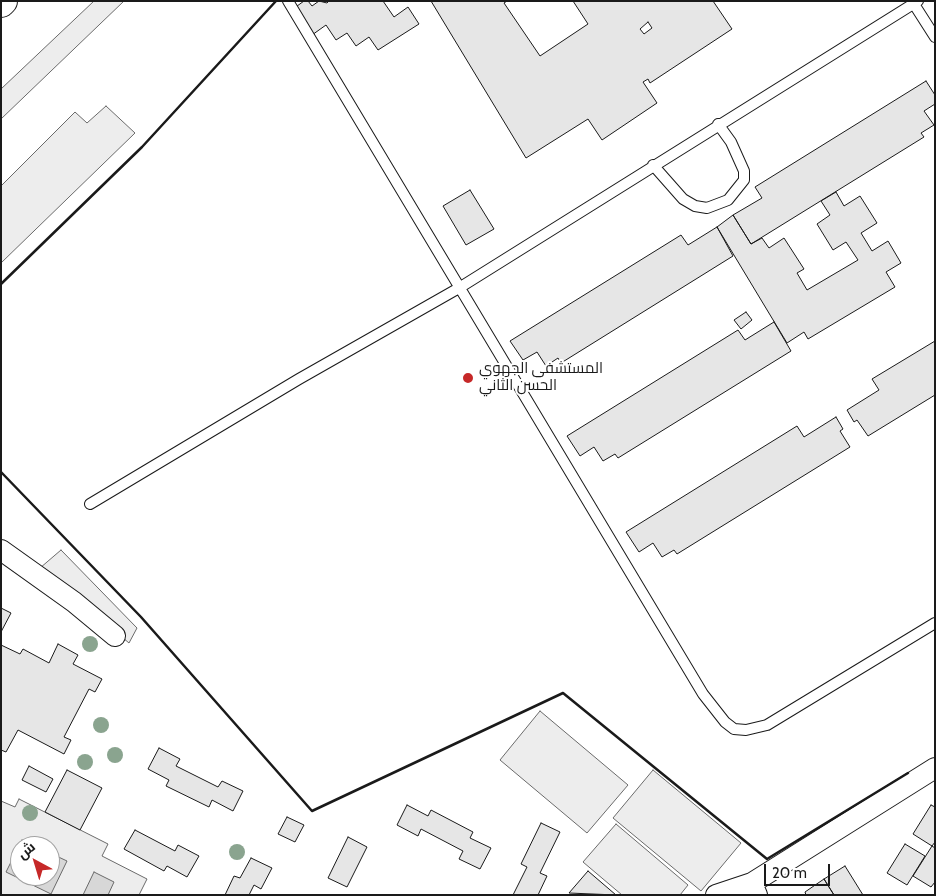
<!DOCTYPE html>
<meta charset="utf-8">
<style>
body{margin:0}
#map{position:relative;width:936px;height:896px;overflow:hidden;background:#fff;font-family:Cabin,Cairo,sans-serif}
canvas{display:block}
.frame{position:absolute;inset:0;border:2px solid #1a1a1a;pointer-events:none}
.north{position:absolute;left:10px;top:836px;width:50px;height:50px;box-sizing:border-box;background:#fff;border:1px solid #a3a3a3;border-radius:50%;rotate:321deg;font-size:14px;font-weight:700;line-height:20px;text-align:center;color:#1a1a1a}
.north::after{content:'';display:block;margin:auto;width:18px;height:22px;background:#c62828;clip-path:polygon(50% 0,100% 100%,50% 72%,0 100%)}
.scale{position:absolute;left:764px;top:864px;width:66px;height:22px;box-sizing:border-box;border:2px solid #1a1a1a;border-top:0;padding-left:6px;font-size:15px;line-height:18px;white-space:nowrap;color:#1a1a1a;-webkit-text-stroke:4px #fff;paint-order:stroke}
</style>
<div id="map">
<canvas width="936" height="896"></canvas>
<div class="frame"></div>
<div class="north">ش</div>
<div class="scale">20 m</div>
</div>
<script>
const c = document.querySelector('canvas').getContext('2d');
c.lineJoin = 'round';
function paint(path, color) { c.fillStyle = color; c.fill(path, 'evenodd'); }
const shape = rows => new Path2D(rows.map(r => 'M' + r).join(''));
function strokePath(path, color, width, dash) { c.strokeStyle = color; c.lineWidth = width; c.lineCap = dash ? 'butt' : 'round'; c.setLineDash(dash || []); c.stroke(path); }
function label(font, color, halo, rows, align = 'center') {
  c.font = font + ' Cabin,Cairo,sans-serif'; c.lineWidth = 4; c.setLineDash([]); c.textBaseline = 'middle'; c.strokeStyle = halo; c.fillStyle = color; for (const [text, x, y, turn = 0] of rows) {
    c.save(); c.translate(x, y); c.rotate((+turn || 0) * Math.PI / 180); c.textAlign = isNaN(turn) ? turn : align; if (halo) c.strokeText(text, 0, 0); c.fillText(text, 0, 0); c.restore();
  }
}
const built = shape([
 [94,1,124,1,1,119,1,89,94,1],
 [106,106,135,133,1,263,1,186,75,112,87,123,106,106],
 [61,550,137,628,129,643,40,568,61,550],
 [540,711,628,785,587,833,500,760,540,711],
 [653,770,741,843,701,891,613,818,653,770],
 [19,799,108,844,102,856,147,879,139,895,1,895,1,801,15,807,19,799],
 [20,846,50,846,50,876,20,876,20,846],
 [616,824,688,885,680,895,622,895,583,862,616,824]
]);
paint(built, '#ededed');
strokePath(built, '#6a6a6a', 1);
const water = shape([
 [22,840,35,846,20,846,20,876,50,876,50,853,67,861,51,894,6,872,22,840],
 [94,872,114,882,108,895,83,895,94,872]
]);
paint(water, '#d7d7d7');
strokePath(water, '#6a6a6a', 1);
const building = shape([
 [304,1,308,1,312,6,319,1,327,3,329,1,383,1,394,17,408,7,419,24,378,50,369,37,356,46,347,33,336,40,326,25,312,35,293,9,304,1],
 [431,1,507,1,504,3,540,56,588,24,573,1,713,1,732,29,650,83,648,79,643,82,657,103,602,140,588,119,526,158,431,1],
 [648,22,652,28,644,34,640,29,648,22],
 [926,81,935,95,935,104,924,111,934,125,921,133,924,137,751,244,733,215,762,198,755,187,926,81],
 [470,190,494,229,466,245,443,206,470,190],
 [836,192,844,206,860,196,877,223,861,233,872,251,888,241,901,263,886,272,895,287,808,339,804,332,787,343,717,227,733,215,751,244,762,238,769,248,784,238,804,269,797,273,807,290,858,260,846,242,833,250,817,224,830,215,821,201,836,192],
 [717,227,733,256,561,363,558,358,546,366,537,352,523,360,510,341,681,235,688,245,717,227],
 [746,312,752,320,741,329,734,320,746,312],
 [774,322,791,351,618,458,615,454,603,461,594,447,580,456,567,436,738,330,745,340,774,322],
 [935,341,935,395,868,436,857,420,854,422,847,410,879,390,872,379,935,341],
 [836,417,843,429,840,431,850,447,677,554,674,550,662,557,653,543,639,552,626,532,797,426,804,437,836,417],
 [1,608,11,613,1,632,1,608],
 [58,644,78,655,73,664,102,679,95,692,89,689,64,737,71,740,64,754,18,730,6,752,1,750,1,645,20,654,23,649,49,663,58,644],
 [159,748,180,759,176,766,218,787,222,781,243,791,233,811,212,800,209,807,166,786,169,780,148,769,159,748],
 [29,766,53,779,46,792,22,780,29,766],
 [67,770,102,788,80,830,45,812,67,770],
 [407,805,428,816,431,810,473,832,470,838,491,848,480,869,459,859,463,851,421,829,418,836,397,825,407,805],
 [931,805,935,807,935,842,932,846,913,834,931,805],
 [287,817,304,825,295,842,278,834,287,817],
 [541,823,560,832,540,873,547,876,538,895,513,895,527,867,521,864,541,823],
 [135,830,175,851,178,845,199,856,187,877,167,866,164,871,124,849,135,830],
 [348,837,367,847,347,887,328,878,348,837],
 [905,844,925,856,907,885,887,873,905,844],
 [932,846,935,848,935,882,931,887,913,876,932,846],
 [251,858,272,868,261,889,254,885,249,895,225,895,234,876,240,878,251,858],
 [845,866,863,895,834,895,824,879,845,866],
 [588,871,616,895,569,893,588,871],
 [824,879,834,895,806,895,805,892,824,879]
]);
paint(building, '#e6e6e6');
strokePath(building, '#1a1a1a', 1);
const service = shape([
 [288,1,703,694,725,722,734,729,746,730,767,725,935,623],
 [912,1,935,37],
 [653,165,683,199,695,206,707,208,728,200,744,180,744,171,731,142,718,124],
 [90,504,299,379,459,288,918,1]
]);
const minor = shape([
 [1,550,74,602,115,636],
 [752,883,935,768],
 [716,895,752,883,757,895]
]);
const trunk = shape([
 [1,3,3,1]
]);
strokePath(service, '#1a1a1a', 12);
strokePath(minor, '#1a1a1a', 22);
strokePath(trunk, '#1a1a1a', 30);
strokePath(service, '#fff', 10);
strokePath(minor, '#fff', 20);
strokePath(trunk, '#fff', 28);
strokePath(shape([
 [1,284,142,147,276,1],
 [1,472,141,617,312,811,563,693,767,859,908,773]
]), '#1a1a1a', 2.5);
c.fillStyle = '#8aa48f';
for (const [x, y] of [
 [90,644],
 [101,725],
 [115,755],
 [85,762],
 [30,813],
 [237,852]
]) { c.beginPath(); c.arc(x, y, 8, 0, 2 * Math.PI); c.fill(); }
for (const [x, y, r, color] of [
 [468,378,6,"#c62828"]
]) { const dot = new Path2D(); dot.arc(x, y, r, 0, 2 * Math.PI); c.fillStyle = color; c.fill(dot); strokePath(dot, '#fff', 2); }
label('15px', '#1a1a1a', '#fff', [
 ["المستشفى الجهوي",479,369],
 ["الحسن الثاني",479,386]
], 'left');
</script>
